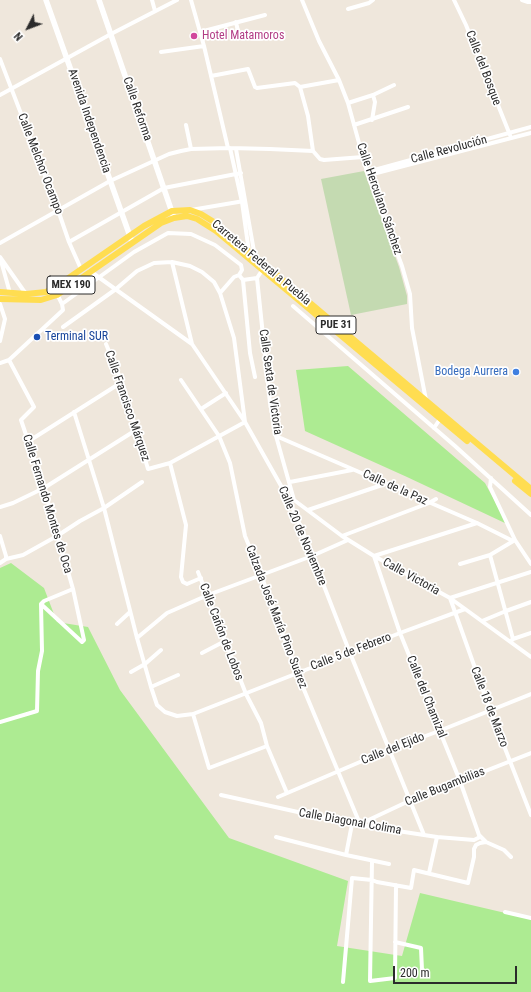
<!DOCTYPE html>
<meta charset="utf-8">
<style>
body{margin:0}
#map{position:relative;width:531px;height:992px;overflow:hidden;background:#efe7dc;font-family:"Roboto Condensed",sans-serif}
canvas{display:block}
.north{position:absolute;left:8px;top:8px;width:40px;height:40px;-webkit-text-stroke:3px #fff;paint-order:stroke;rotate:228deg;font-size:11px;font-weight:700;line-height:16px;text-align:center;color:#2b2b2b}
.north::after{content:'';display:block;margin:auto;width:14px;height:18px;background:#2b2b2b;clip-path:polygon(50% 0,100% 100%,50% 72%,0 100%)}
.scale{position:absolute;left:393px;top:966px;width:124px;height:18px;box-sizing:border-box;border:2px solid #2b2b2b;border-top:0;padding-left:5px;font-size:12px;line-height:14px;white-space:nowrap;color:#2b2b2b;-webkit-text-stroke:3px #fff;paint-order:stroke}
</style>
<div id="map">
<canvas width="531" height="992"></canvas>
<div class="north">N</div>
<div class="scale">200 m</div>
</div>
<script>
const c = document.querySelector('canvas').getContext('2d');
c.lineJoin = 'round';
function paint(path, color) { c.fillStyle = color; c.fill(path, 'evenodd'); }
const shape = rows => new Path2D(rows.map(r => 'M' + r).join(''));
function strokePath(path, color, width, dash) { c.strokeStyle = color; c.lineWidth = width; c.lineCap = dash ? 'butt' : 'round'; c.setLineDash(dash || []); c.stroke(path); }
function label(font, color, halo, rows, align = 'center') {
  c.font = font + ' "Roboto Condensed",sans-serif'; c.lineWidth = 3.5; c.setLineDash([]); c.textBaseline = 'middle'; c.strokeStyle = halo; c.fillStyle = color; for (const [text, x, y, turn = 0] of rows) {
    c.save(); c.translate(x, y); c.rotate((+turn || 0) * Math.PI / 180); c.textAlign = isNaN(turn) ? turn : align; if (halo) c.strokeText(text, 0, 0); c.fillText(text, 0, 0); c.restore();
  }
}
paint(shape([
 [348,366,485,483,507,524,407,477,305,431,296,370],
 [11,563,44,588,57,622,88,627,120,690,229,838,348,881,337,946,402,956,420,893,531,919,531,992,0,992,0,568]
]), '#adeb92');
paint(shape([
 [364,171,399,267,407,296,407,304,351,315,321,179]
]), '#c4dab1');
strokePath(shape([
 [152,0,155,11],
 [191,0,204,46,228,148],
 [302,0,319,41,339,80,348,103,367,172,402,266,410,294,412,328,426,400],
 [454,0,466,25,510,135],
 [522,0,528,2,531,2],
 [348,9,369,3,373,0],
 [236,22,239,36],
 [200,32,265,15],
 [161,52,204,46],
 [0,59,58,210,69,242,81,269],
 [211,76,248,69,255,87,257,88,295,83,300,87,339,80],
 [300,87,308,116,313,151],
 [0,95,111,34,177,0],
 [348,103,373,95,394,85],
 [372,120,375,102,373,95],
 [186,125,191,149],
 [354,125,408,107],
 [230,148,242,202,249,252],
 [236,149,255,257],
 [367,172,531,127],
 [369,175,531,133],
 [191,210,244,201],
 [69,242,164,188,241,173],
 [0,243,110,181,169,154,181,151,191,149,230,148,270,149,313,151,320,159,324,160,363,157],
 [0,257,26,294],
 [1,261,10,293],
 [172,262,192,344],
 [263,269,257,278,270,403,276,436,294,500],
 [90,271,192,344,245,422,289,500,303,532,350,653,424,835],
 [243,280,250,353,255,377],
 [54,288,62,304],
 [220,293,234,277,239,275,243,280,257,278],
 [0,304,5,319,0,341],
 [293,306,455,446,531,515],
 [63,327,116,289,137,271,154,263,172,262,190,266,202,272,214,282,220,293,234,338,245,422,170,463,148,469,122,382,106,344],
 [9,360,34,407,21,420,44,488,73,589,84,640,82,642],
 [0,363,9,360,63,310,62,304,134,252,168,233,191,234,215,245,241,265,242,270,239,275],
 [181,380,219,436,230,463,245,536,261,575,297,673,360,824,409,801,531,753],
 [201,409,226,393],
 [74,412,104,508,137,638,151,687,157,705,165,712,177,716,193,714,400,633,465,609],
 [434,428,440,419],
 [276,436,477,523,513,541],
 [29,441,122,382],
 [170,463,186,525,181,577,183,582,187,584,201,578],
 [491,478,490,487,515,540,531,564],
 [290,482,352,470],
 [289,500,294,500,342,536,374,556,450,598,531,657],
 [0,507,13,503,44,488,136,430],
 [308,510,385,484],
 [477,523,374,556,400,633,460,781,479,835,486,842,504,850,511,857],
 [0,536,6,556,6,559,0,563],
 [342,536,429,503,436,499],
 [6,559,23,555,57,536,80,521,104,508,142,482],
 [460,564,490,555],
 [198,572,246,694,261,723,267,746,287,793],
 [531,572,450,598,490,710,531,815],
 [41,604,82,642],
 [482,621,506,611,531,602],
 [117,624,130,612],
 [137,638,167,613,208,595,312,556,348,540],
 [513,639,490,555,515,540],
 [511,641,513,639,531,633],
 [202,653,225,641],
 [131,672,145,664,161,650],
 [151,687,178,675],
 [193,714,209,768,267,746],
 [0,722,37,711,38,671,42,651,41,604,44,601,73,589],
 [221,795,352,824,437,837,474,840,480,837],
 [278,797,388,750,439,731,531,694],
 [276,837,346,855,389,864],
 [346,855,352,824],
 [372,861,370,981,395,978,396,885],
 [429,873,437,837],
 [505,912,531,918],
 [395,942,421,948,422,970],
 [343,982,352,878,372,880,377,882,411,888,414,870,468,883,474,857,474,849,476,845,480,843,486,842]
]), '#fff', 4);
strokePath(shape([
 [46,0,132,242],
 [99,0,173,215]
]), '#fff', 5.5);
strokePath(shape([
 [0,292,26,294,46,292,54,288,144,226,172,211,190,210,201,214,214,222,531,489],
 [0,299,41,300,57,295,161,223,174,218,187,216,197,219,216,231,467,441],
 [515,481,531,494]
]), '#ffdd51', 6);
for (const [x, y, r, color] of [
 [194,36,4,"#d1479c"],
 [37,337,4,"#1a4fb4"],
 [516,372,4,"#3f7fe0"]
]) { const dot = new Path2D(); dot.arc(x, y, r, 0, 2 * Math.PI); c.fillStyle = color; c.fill(dot); strokePath(dot, '#fff', 1.5); }
for (const [x, y, w] of [
 [71,285,48],
 [336,325,40]
]) { const box = new Path2D(); box.roundRect(x - w / 2, y - 9, w, 18, 3); c.fillStyle = '#fff'; c.fill(box); strokePath(box, '#2b2b2b', 1); }
label('bold 11px', '#2b2b2b', null, [
 ["MEX 190",71,285],
 ["PUE 31",336,325]
]);
label('12px', '#b23c85', '#fff', [
 ["Hotel Matamoros",202,36]
], 'left');
label('12px', '#2b2b2b', '#fff', [
 ["Calle del Bosque",483,68,69],
 ["Calle Reforma",137,109,71],
 ["Avenida Independencia",89,121,71],
 ["Calle Revolución",449,150,-15],
 ["Calle Melchor Ocampo",40,164,69],
 ["Calle Herculano Sánchez",379,199,71],
 ["Carretera Federal a Puebla",261,263,40],
 ["Calle Sexta de Victoria",270,382,82],
 ["Calle Francisco Márquez",127,406,71],
 ["Calle de la Paz",395,488,24],
 ["Calle Fernando Montes de Oca",47,504,73],
 ["Calle 20 de Noviembre",302,536,67],
 ["Calle Victoria",411,577,29],
 ["Calzada José María Pino Suárez",276,617,69],
 ["Calle Cañón de Lobos",221,632,69],
 ["Calle 5 de Febrero",351,652,-21],
 ["Calle del Chamizal",426,697,68],
 ["Calle 18 de Marzo",489,707,69],
 ["Calle del Ejido",393,749,-22],
 ["Calle Bugambilias",445,787,-22],
 ["Calle Diagonal Colima",350,822,10]
]);
label('12px', '#164399', '#fff', [
 ["Terminal SUR",45,337]
], 'left');
label('12px', '#366cbe', '#fff', [
 ["Bodega Aurrera",508,372]
], 'right');
</script>
